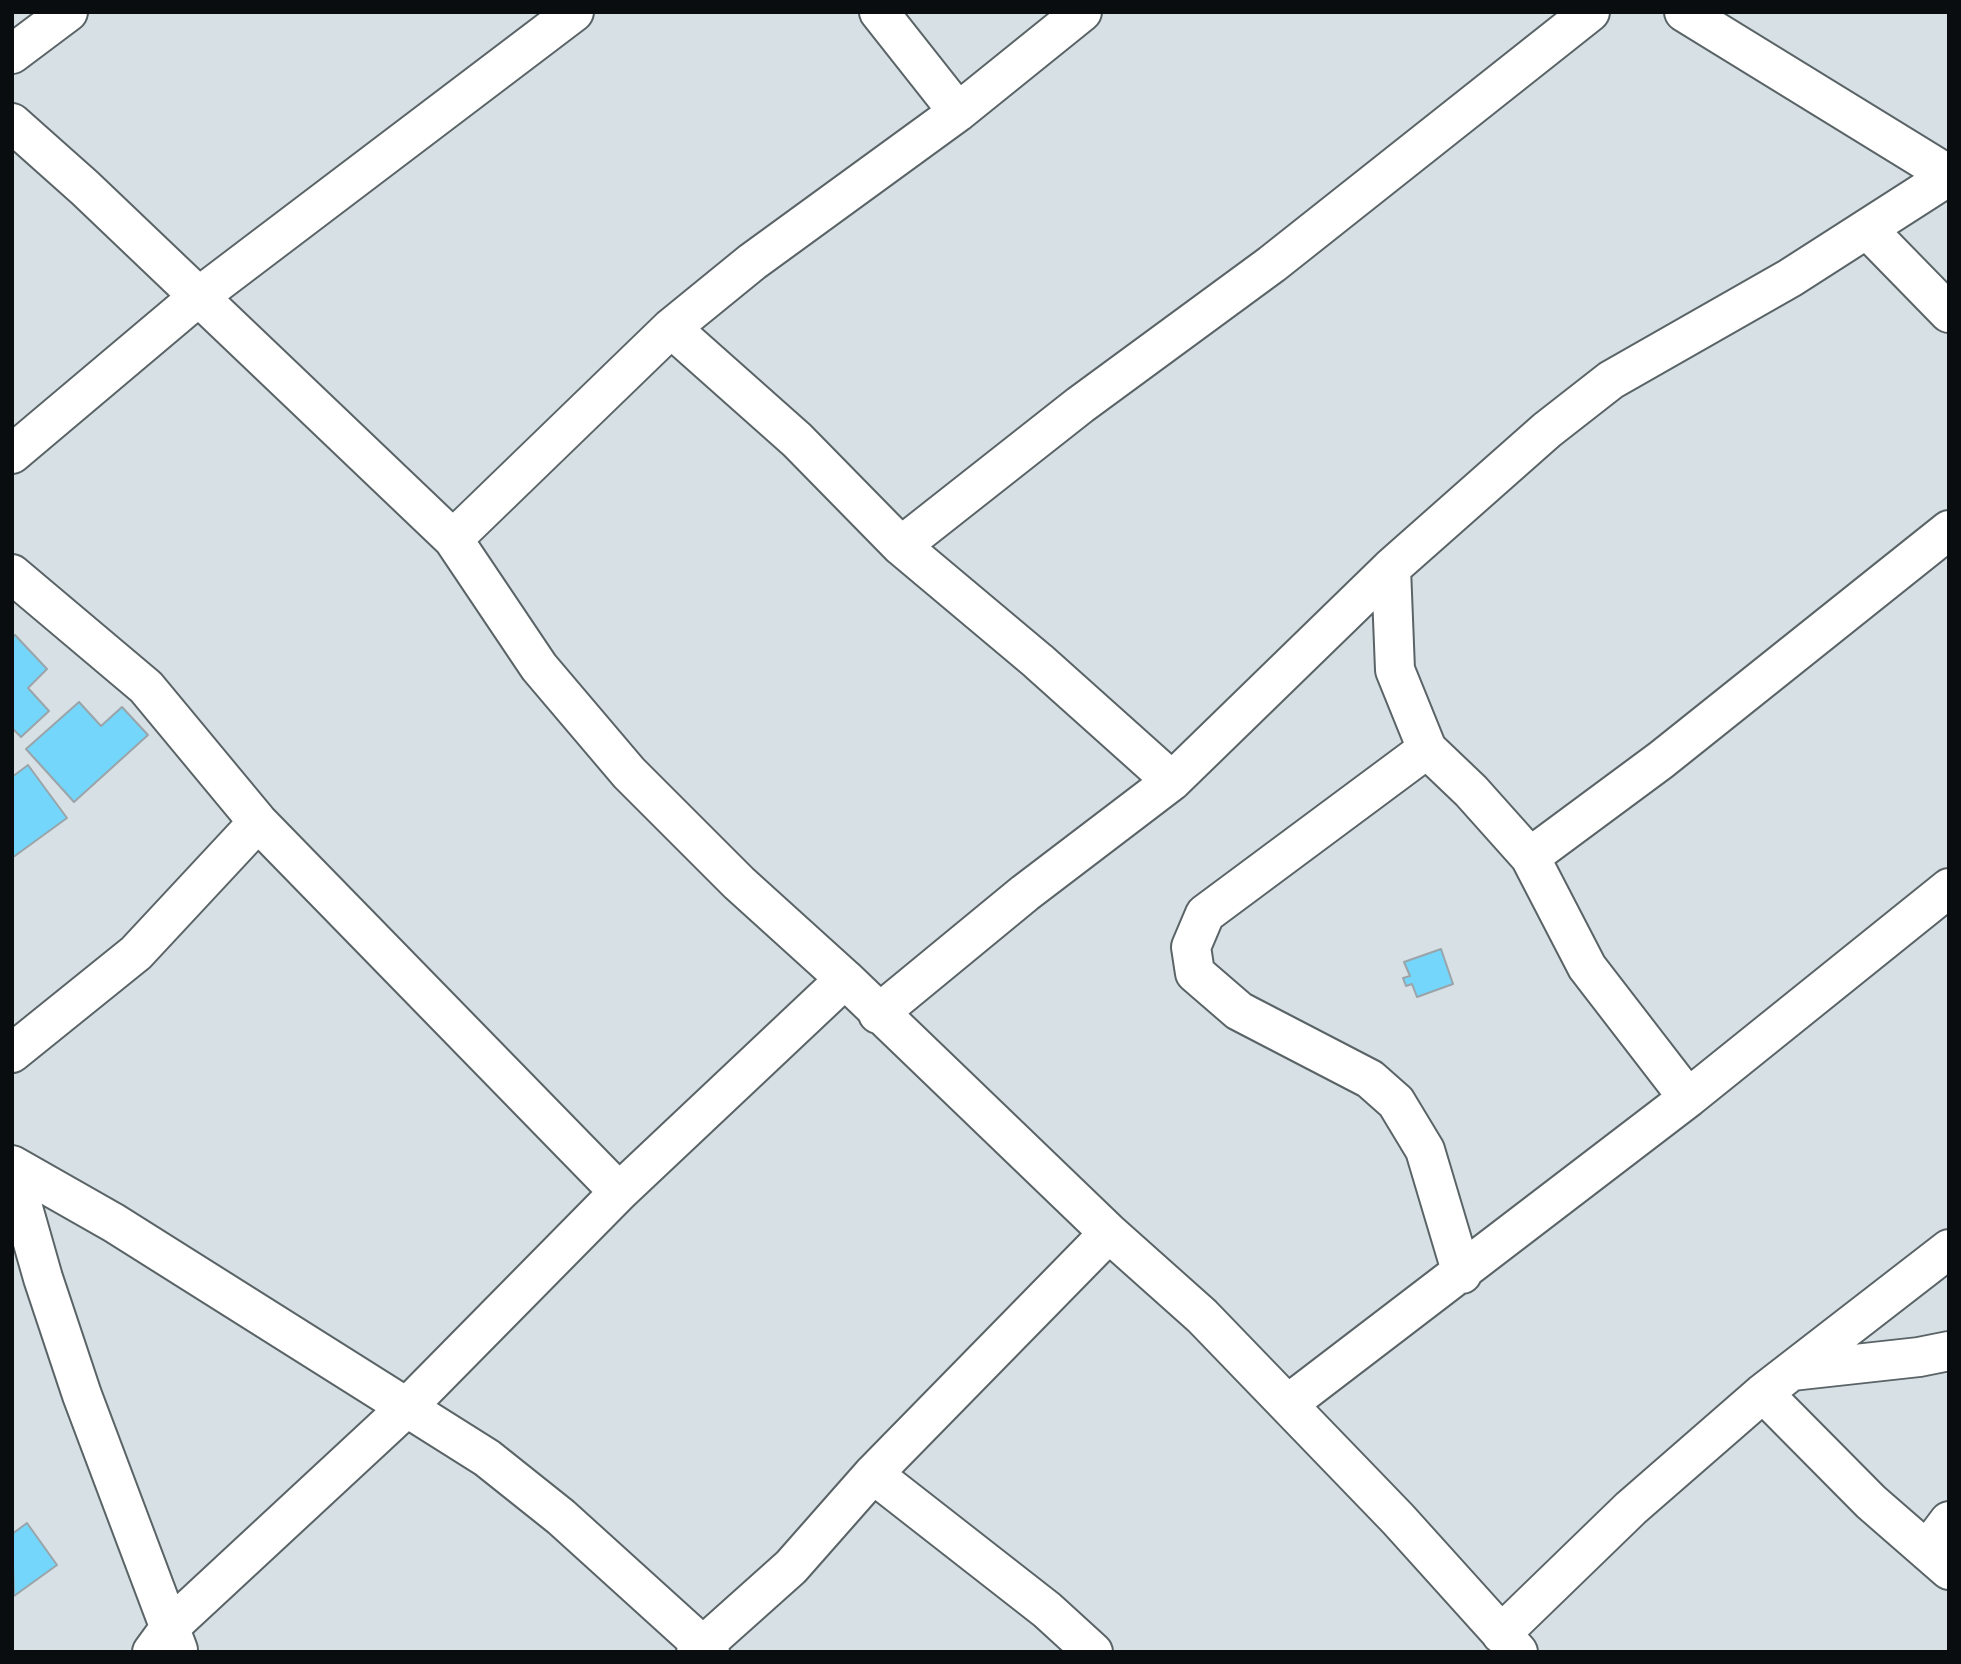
<!DOCTYPE html>
<style>
body{margin:0}
#map{position:relative;width:1961px;height:1664px;overflow:hidden;background:#d6e0e5;font-family:"Zilla Slab",serif}
canvas{display:block}
.frame{position:absolute;inset:0;border:14px solid #0a0d0f;pointer-events:none}
</style>
<div id="map">
<canvas width="1961" height="1664"></canvas>
<div class="frame"></div>
</div>
<script>
const c = document.querySelector('canvas').getContext('2d');
c.lineJoin = 'round';
function paint(path, color) { c.fillStyle = color; c.fill(path, 'evenodd'); }
const shape = rows => new Path2D(rows.map(r => 'M' + r).join(''));
function strokePath(path, color, width, dash) { c.strokeStyle = color; c.lineWidth = width; c.lineCap = dash ? 'butt' : 'round'; c.setLineDash(dash || []); c.stroke(path); }
const building = shape([
 [15,635,47,669,28,688,49,711,21,737,12,728,12,638,15,635],
 [79,702,101,726,122,707,148,735,74,802,26,749,79,702],
 [28,765,67,818,12,858,12,777,28,765],
 [1441,949,1453,984,1417,997,1412,984,1406,986,1403,978,1410,976,1404,962,1441,949],
 [27,1523,57,1565,14,1596,12,1534,27,1523]
]);
paint(building, '#73d6fa');
strokePath(building, '#9aa4a9', 2);
const minor = shape([
 [879,12,958,112],
 [1684,12,1949,175],
 [12,54,68,12],
 [12,123,85,188,453,539,539,667,629,773,739,883,845,979,1109,1233,1202,1316,1398,1519,1518,1652],
 [1867,229,1949,313],
 [671,328,797,440,901,546,1038,661,1172,781],
 [12,454,197,298,574,12],
 [453,539,671,328,752,262,958,112,1082,12],
 [901,546,1080,405,1272,264,1590,12],
 [1391,568,1395,670,1427,749,1471,791,1530,857,1587,967,1688,1098],
 [12,574,146,687,258,822,619,1192],
 [1427,749,1205,914,1191,947,1195,973,1239,1011,1370,1079,1396,1102,1425,1150,1462,1274],
 [1530,857,1661,760,1949,530],
 [878,1014,1025,893,1172,781,1391,568,1547,430,1611,380,1790,278,1949,176],
 [12,1053,136,953,258,822],
 [12,1165,114,1223,487,1458,561,1517,710,1652],
 [12,1169,43,1278,82,1395,178,1650],
 [1792,1371,1919,1357,1949,1351],
 [1763,1393,1871,1502,1949,1570],
 [1288,1404,1688,1098,1949,888],
 [873,1474,1047,1610,1093,1652],
 [1928,1549,1949,1521],
 [1501,1634,1631,1508,1763,1393,1949,1249],
 [152,1652,171,1626,407,1407,619,1192,845,979],
 [696,1652,791,1567,873,1474,1109,1233]
]);
strokePath(minor, '#5a6467', 42);
strokePath(minor, '#fff', 38);
</script>
